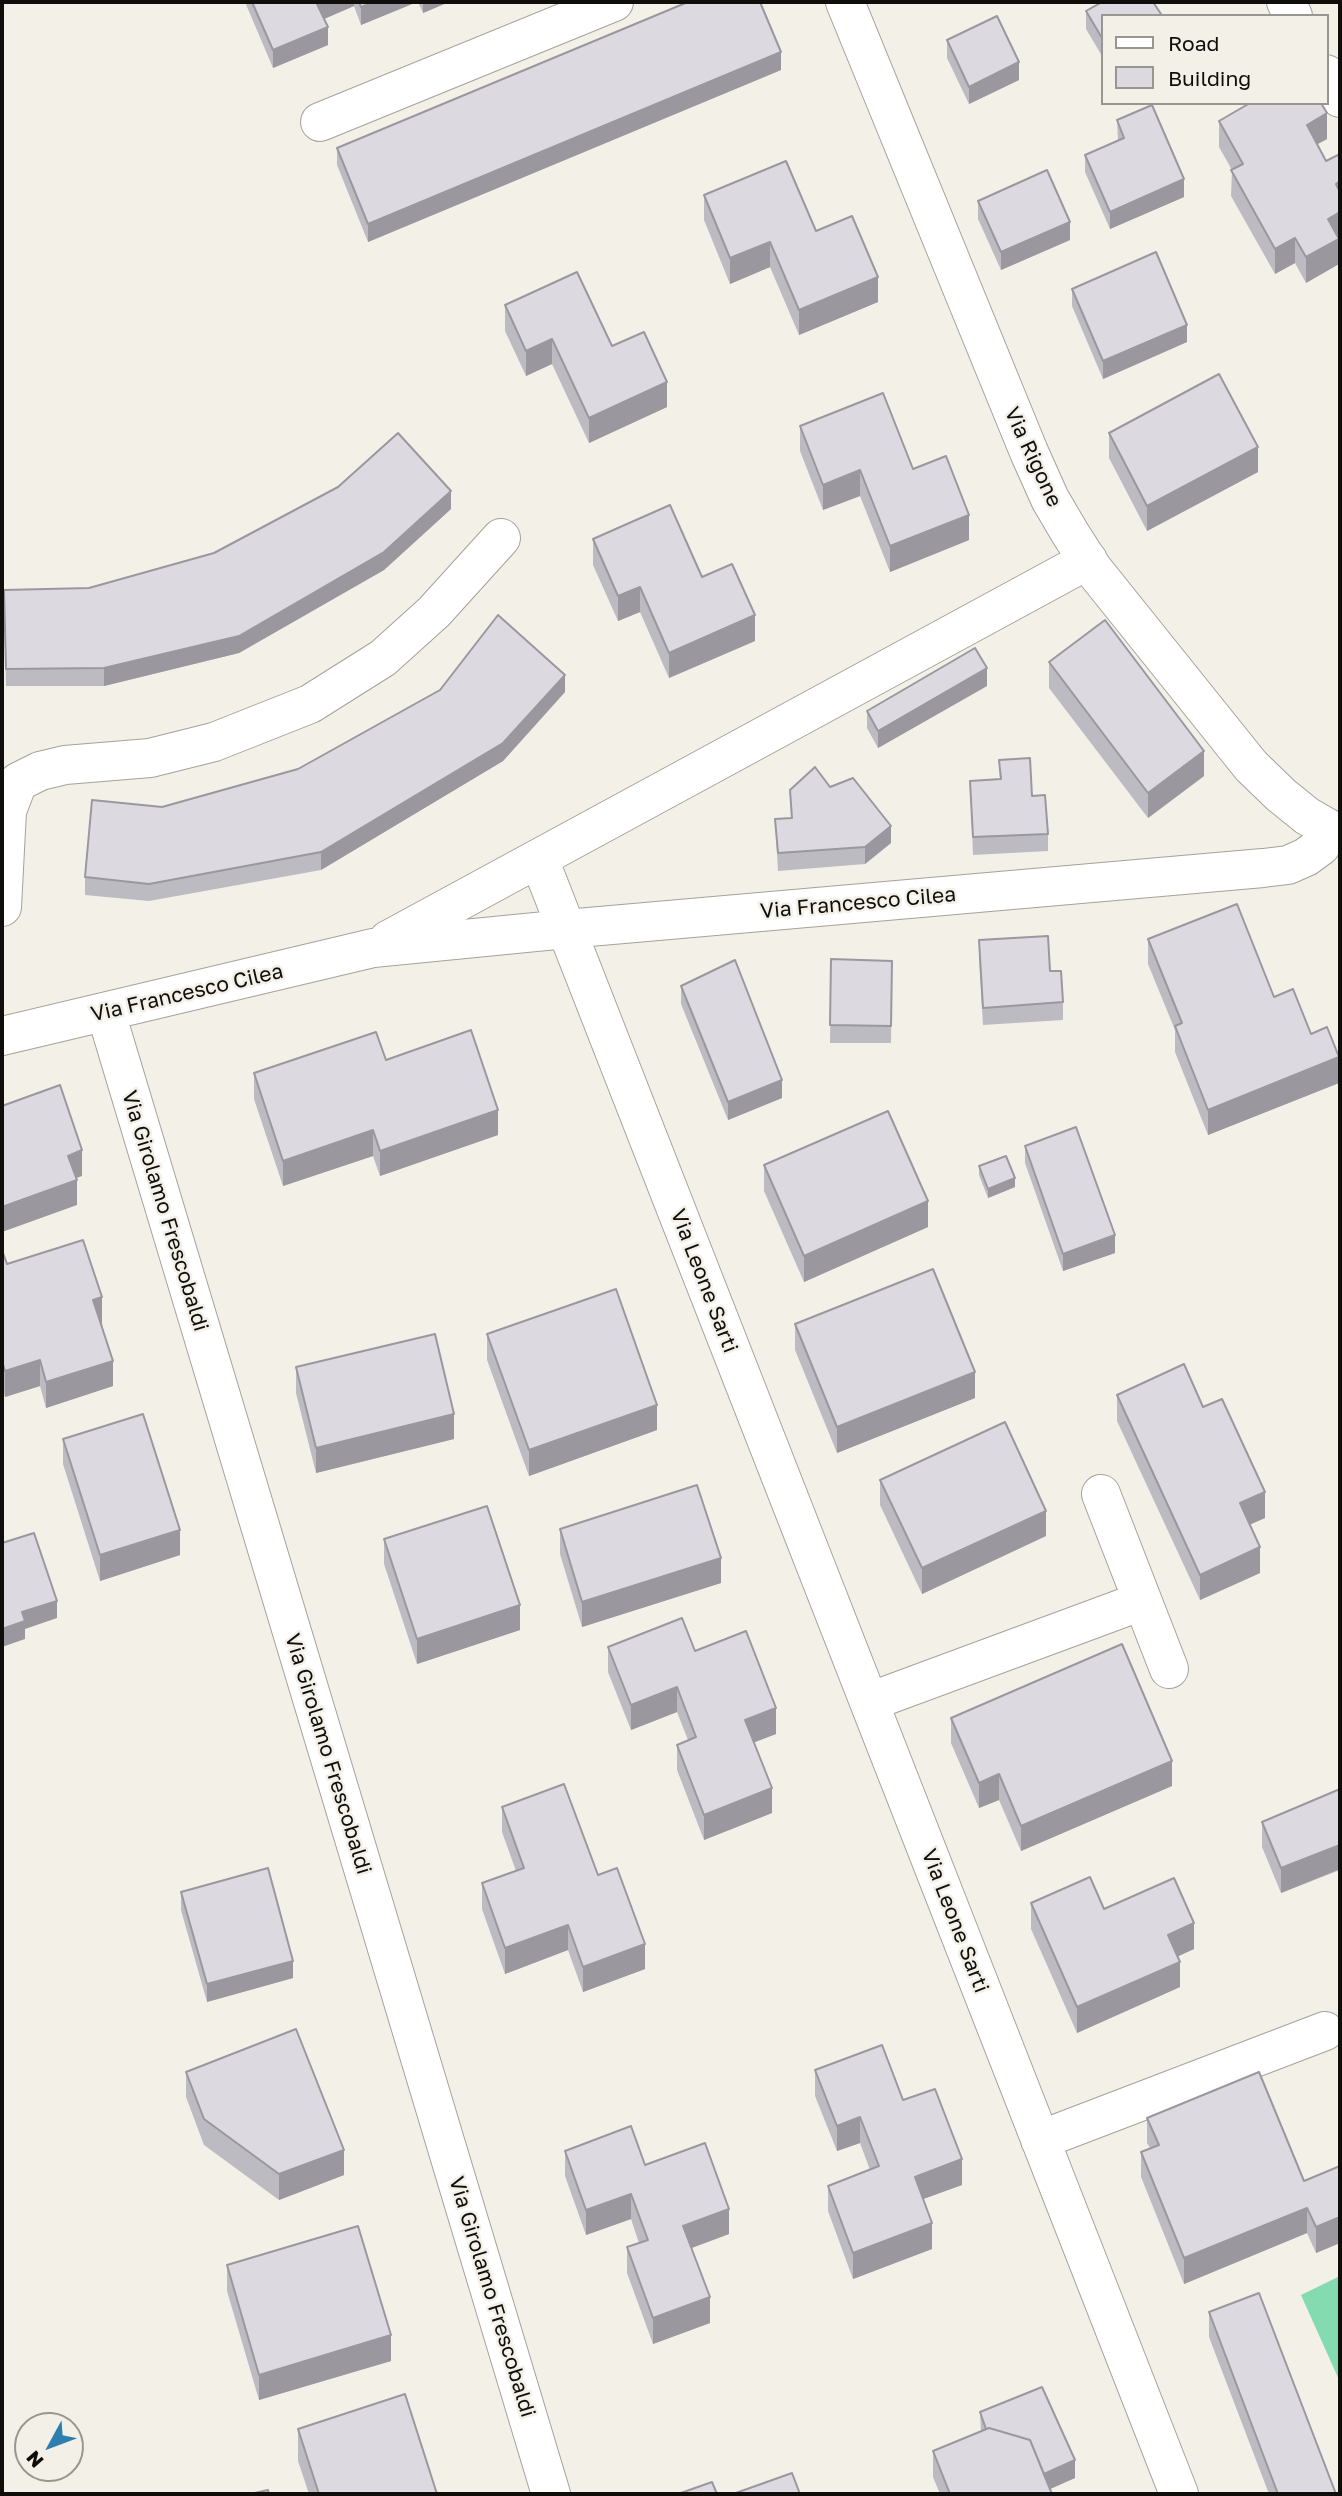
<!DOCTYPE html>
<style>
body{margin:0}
#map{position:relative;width:1342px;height:2496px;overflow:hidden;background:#f3f0e8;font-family:"Golos Text",sans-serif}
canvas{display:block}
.frame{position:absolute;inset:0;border:4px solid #0f0e0b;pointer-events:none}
.legend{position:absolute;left:1101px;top:14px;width:228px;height:91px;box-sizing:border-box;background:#f3f0e8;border:2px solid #989690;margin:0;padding:9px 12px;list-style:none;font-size:21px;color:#0f0e0b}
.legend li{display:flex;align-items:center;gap:14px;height:35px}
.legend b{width:35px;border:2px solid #989690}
.north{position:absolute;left:14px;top:2412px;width:70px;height:70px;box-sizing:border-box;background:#f3f0e8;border:2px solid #989690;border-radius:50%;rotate:229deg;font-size:19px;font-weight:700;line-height:28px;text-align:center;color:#0f0e0b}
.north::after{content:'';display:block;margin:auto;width:24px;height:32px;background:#2f7eb0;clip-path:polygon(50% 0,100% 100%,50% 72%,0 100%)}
</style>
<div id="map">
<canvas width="1342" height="2496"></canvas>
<div class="frame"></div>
<ul class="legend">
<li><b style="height:9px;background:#fff"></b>Road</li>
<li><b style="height:19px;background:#dcd9e1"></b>Building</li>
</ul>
<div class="north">N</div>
</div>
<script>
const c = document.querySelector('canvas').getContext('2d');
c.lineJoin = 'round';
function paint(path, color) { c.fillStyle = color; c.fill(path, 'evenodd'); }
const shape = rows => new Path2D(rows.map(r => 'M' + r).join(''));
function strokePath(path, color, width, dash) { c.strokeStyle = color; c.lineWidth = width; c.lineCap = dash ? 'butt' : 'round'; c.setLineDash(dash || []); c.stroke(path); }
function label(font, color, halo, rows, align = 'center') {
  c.font = font + ' "Golos Text",sans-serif'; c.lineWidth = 5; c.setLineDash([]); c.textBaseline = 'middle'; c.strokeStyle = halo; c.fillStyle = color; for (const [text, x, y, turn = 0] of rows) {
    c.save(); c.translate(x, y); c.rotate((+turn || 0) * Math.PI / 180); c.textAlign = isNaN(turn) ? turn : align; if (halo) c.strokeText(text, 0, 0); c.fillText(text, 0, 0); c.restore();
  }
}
paint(shape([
 [1340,2276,1340,2382,1301,2295]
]), '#84dbaf');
const minor = shape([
 [845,2,1029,452,1050,499,1070,533,1093,569,1251,766,1281,795,1307,816,1340,835],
 [1286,2,1293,16],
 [1326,74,1340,98],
 [320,122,614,2],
 [539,859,1179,2494],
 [2,907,7,811,18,782,40,771,65,765,150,758,214,742,310,704,383,658,434,612,501,538],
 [388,940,1088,560],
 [106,1013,551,2494],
 [2,1036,373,948,566,929,1263,868,1288,865,1306,857,1321,846,1330,830],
 [1101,1494,1169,1669],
 [869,1702,1142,1601],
 [1040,2140,1325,2031]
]);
strokePath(minor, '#a5a29a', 40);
strokePath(minor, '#fff', 38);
paint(shape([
 [245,2,417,2,361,25,354,6,324,19,328,45,273,68],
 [418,2,449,2,423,13],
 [1086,11,1161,16,1102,16,1102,56,1086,29],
 [947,40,1019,80,969,104,947,58],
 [781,70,368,242,337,165,337,148],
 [1117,120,1184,197,1110,229,1085,172,1085,155,1118,140],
 [1219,121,1327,139,1317,144,1339,239,1339,264,1306,283,1295,263,1275,274,1231,196,1232,170,1219,147],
 [704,195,816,231,878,302,799,335,770,267,730,284,704,220],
 [978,201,1070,240,1001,270,978,219],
 [1072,289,1187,342,1103,379,1072,306],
 [505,305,667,407,589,443,552,364,526,376,505,331],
 [800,426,913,469,969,540,890,572,860,496,823,510,800,451],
 [1109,433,1258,472,1147,531,1109,458],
 [451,509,384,570,239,653,104,686,6,686,4,608],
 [593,539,702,577,755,641,669,678,640,612,618,621,593,565],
 [1049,662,1204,776,1148,818,1049,688],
 [987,686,878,748,867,728,867,711],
 [565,692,503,761,321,870,149,901,85,895,85,877,162,807,298,769],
 [999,760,1032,796,1048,834,1048,851,973,855,970,781,1000,779],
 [830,787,891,843,865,864,778,871,775,819,791,818,790,790],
 [1148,939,1274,997,1311,1034,1339,1083,1208,1135,1175,1052,1175,1030,1148,964],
 [979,940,1050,971,1063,1002,1063,1020,983,1025,979,958],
 [831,959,892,961,891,1043,830,1043],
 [681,986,782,1098,728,1120,681,1004],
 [386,1060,498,1135,380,1176,373,1156,283,1186,254,1099,254,1073],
 [1025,1146,1115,1253,1063,1271,1025,1163],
 [764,1165,928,1227,804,1282,764,1191],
 [979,1166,1015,1187,988,1198,979,1175],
 [2,1250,7,1264,102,1323,113,1386,46,1408,40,1386,5,1397,2,1387],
 [795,1324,975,1398,837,1453,795,1350],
 [487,1334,657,1430,529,1476,487,1360],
 [296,1367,454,1439,316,1473,296,1393],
 [1117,1395,1203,1407,1265,1518,1250,1524,1260,1573,1200,1600,1117,1421],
 [63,1439,180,1555,100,1581,63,1464],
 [880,1480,1046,1536,922,1594,880,1505],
 [560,1529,721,1583,582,1627,560,1554],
 [384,1539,520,1630,417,1664,384,1564],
 [608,1647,695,1651,776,1734,754,1742,772,1813,704,1840,677,1770,677,1745,688,1740,677,1712,631,1730,608,1672],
 [951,1718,1172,1786,1021,1851,999,1800,979,1808,951,1743],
 [1340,1789,1340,1870,1281,1893,1262,1847,1262,1822],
 [502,1807,598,1875,645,1969,583,1992,568,1950,505,1974,482,1909,482,1883,516,1871,502,1832],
 [181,1892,293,1978,207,2002,181,1910],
 [1031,1903,1104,1909,1194,1949,1177,1956,1180,1987,1077,2033,1031,1929],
 [815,2070,903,2100,962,2185,923,2199,932,2249,853,2279,828,2211,828,2186,870,2170,860,2143,837,2151,815,2096],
 [186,2072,344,2175,279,2200,204,2145,186,2097],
 [1147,2118,1304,2181,1340,2166,1340,2243,1316,2253,1307,2233,1184,2284,1141,2177,1141,2152,1150,2148,1147,2143],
 [565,2151,645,2165,729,2234,692,2248,710,2323,653,2344,627,2273,627,2247,639,2243,631,2219,586,2235,565,2176],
 [227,2265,391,2361,259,2400,227,2291],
 [1209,2312,1336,2494,1269,2494,1209,2337],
 [980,2412,1075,2478,1050,2489,1052,2494,940,2494,933,2477,933,2451,981,2432],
 [298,2429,437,2494,309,2494,298,2461]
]), '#bdbbc2');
paint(shape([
 [323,2,354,2,354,6,317,22,317,4],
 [374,2,417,2,361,25,361,7],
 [423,2,449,2,423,13],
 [328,27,328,45,273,68,273,50],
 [781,52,781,70,368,242,368,224],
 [1019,62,1019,80,969,104,969,87],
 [1327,113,1327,139,1307,150,1307,125],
 [1184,179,1184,197,1110,229,1110,212],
 [1340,181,1340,207,1336,184],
 [1340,212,1340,238,1328,245,1328,219],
 [1070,222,1070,240,1001,270,1001,252],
 [1295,238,1295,263,1275,274,1275,249],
 [1339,239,1339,264,1306,283,1306,257],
 [770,242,770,267,730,284,730,258],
 [878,277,878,302,799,335,799,310],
 [1187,325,1187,342,1103,379,1103,361],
 [552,339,552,364,526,376,526,351],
 [667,382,667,407,589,443,589,418],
 [1258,447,1258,472,1147,531,1147,506],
 [860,470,860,496,823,510,823,485],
 [451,491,451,509,384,570,239,653,104,686,104,668],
 [969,515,969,540,890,572,890,546],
 [640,587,640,612,618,621,618,596],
 [755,615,755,641,669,678,669,653],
 [987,668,987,686,878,748,878,731],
 [565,675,565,692,503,761,321,870,321,852],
 [1204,751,1204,776,1148,818,1148,793],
 [891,826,891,843,865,864,865,847],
 [1339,1057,1339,1083,1208,1135,1208,1110],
 [782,1080,782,1098,728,1120,728,1102],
 [498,1110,498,1135,380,1176,380,1151],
 [373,1130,373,1156,283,1186,283,1161],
 [82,1150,82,1176,68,1181,68,1156],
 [1015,1178,1015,1187,988,1198,988,1189],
 [77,1180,77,1205,2,1232,2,1207],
 [928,1201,928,1227,804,1282,804,1256],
 [1115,1235,1115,1253,1063,1271,1063,1254],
 [102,1297,102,1323,93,1325,93,1300],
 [40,1360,40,1386,5,1397,5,1371],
 [113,1361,113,1386,46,1408,46,1382],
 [975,1372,975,1398,837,1453,837,1427],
 [657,1405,657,1430,529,1476,529,1450],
 [454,1414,454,1439,316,1473,316,1448],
 [1265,1492,1265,1518,1240,1529,1240,1503],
 [1046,1511,1046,1536,922,1594,922,1568],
 [180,1530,180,1555,100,1581,100,1555],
 [1260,1547,1260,1573,1200,1600,1200,1575],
 [721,1558,721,1583,582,1627,582,1602],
 [57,1601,57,1618,25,1629,25,1639,2,1647,2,1629,22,1612],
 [520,1605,520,1630,417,1664,417,1639],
 [677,1687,677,1712,631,1730,631,1705],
 [776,1708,776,1734,745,1746,745,1720],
 [1172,1761,1172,1786,1021,1851,1021,1826],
 [999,1774,999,1800,979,1808,979,1783],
 [772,1788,772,1813,704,1840,704,1815],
 [1340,1844,1340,1869,1281,1893,1281,1868],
 [1194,1923,1194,1949,1168,1961,1168,1935],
 [568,1925,568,1950,505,1974,505,1948],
 [645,1944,645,1969,583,1992,583,1967],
 [293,1961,293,1978,207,2002,207,1984],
 [1180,1962,1180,1987,1077,2033,1077,2007],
 [860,2117,860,2143,837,2151,837,2126],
 [344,2150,344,2175,279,2200,279,2174],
 [962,2159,962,2185,915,2202,915,2177],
 [631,2194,631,2219,586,2235,586,2210],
 [1307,2208,1307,2233,1184,2284,1184,2258],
 [729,2209,729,2234,683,2251,683,2226],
 [1340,2217,1340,2243,1316,2253,1316,2227],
 [932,2223,932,2249,853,2279,853,2253],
 [710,2297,710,2323,653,2344,653,2318],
 [391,2335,391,2361,259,2400,259,2375],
 [1075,2460,1075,2478,1041,2493,1041,2475]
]), '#9a989e');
const building = shape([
 [252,2,323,2,317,4,328,27,273,50,252,2],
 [359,2,374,2,361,7,359,2],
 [688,2,760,2,781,52,368,224,337,148,688,2],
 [1102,2,1153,2,1161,14,1158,16,1102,16,1102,38,1086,11,1102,2],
 [997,16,1019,62,969,87,947,40,997,16],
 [1250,103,1321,103,1327,113,1307,125,1326,161,1340,154,1340,181,1336,184,1340,192,1340,212,1328,219,1339,239,1306,257,1295,238,1275,249,1231,170,1243,164,1219,121,1250,103],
 [1152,105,1184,179,1110,212,1085,155,1124,138,1117,120,1152,105],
 [786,161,816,231,852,216,878,277,799,310,770,242,730,258,704,195,786,161],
 [1047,170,1070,222,1001,252,978,201,1047,170],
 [1156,252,1187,325,1103,361,1072,289,1156,252],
 [577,272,612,346,644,332,667,382,589,418,552,339,526,351,505,305,577,272],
 [1219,374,1258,447,1147,506,1109,433,1219,374],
 [883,393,913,469,946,456,969,515,890,546,860,470,823,485,800,426,883,393],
 [398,433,451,491,384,552,239,636,104,668,6,669,4,590,89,588,214,553,338,487,398,433],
 [670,505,702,577,732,564,755,615,669,653,640,587,618,596,593,539,670,505],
 [498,615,565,675,503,743,321,852,149,884,85,877,92,800,162,807,298,769,440,690,498,615],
 [1105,620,1204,751,1148,793,1049,662,1105,620],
 [975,648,987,668,878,731,867,711,975,648],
 [1030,758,1032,796,1045,795,1048,834,973,837,970,781,1001,779,999,760,1030,758],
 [815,767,830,787,853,778,891,826,865,847,778,853,775,819,792,818,790,790,815,767],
 [1237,904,1274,997,1293,989,1311,1034,1327,1027,1339,1057,1208,1110,1175,1026,1182,1023,1148,939,1237,904],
 [1048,936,1050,971,1061,971,1063,1002,983,1008,979,940,1048,936],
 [831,959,892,961,891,1026,830,1025,831,959],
 [735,960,782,1080,728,1102,681,986,735,960],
 [471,1030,498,1110,380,1151,373,1130,283,1161,254,1073,376,1032,386,1060,471,1030],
 [60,1085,82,1150,68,1156,77,1180,2,1207,2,1106,60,1085],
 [888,1111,928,1201,804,1256,764,1165,888,1111],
 [1076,1127,1115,1235,1063,1254,1025,1146,1076,1127],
 [1006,1156,1015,1178,988,1189,979,1166,1006,1156],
 [83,1240,102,1297,93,1300,113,1361,46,1382,40,1360,5,1371,2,1361,2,1250,7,1264,83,1240],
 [933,1269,975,1372,837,1427,795,1324,933,1269],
 [616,1289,657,1405,529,1450,487,1334,616,1289],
 [435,1334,454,1414,316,1448,296,1367,435,1334],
 [1184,1364,1203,1407,1222,1399,1265,1492,1240,1503,1260,1547,1200,1575,1117,1395,1184,1364],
 [143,1414,180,1530,100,1555,63,1439,143,1414],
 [1005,1422,1046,1511,922,1568,880,1480,1005,1422],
 [697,1485,721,1558,582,1602,560,1529,697,1485],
 [487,1506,520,1605,417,1639,384,1539,487,1506],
 [34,1533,57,1601,22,1612,25,1621,2,1629,2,1557,3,1556,2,1543,34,1533],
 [682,1618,695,1651,746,1631,776,1708,745,1720,772,1788,704,1815,677,1745,696,1737,677,1687,631,1705,608,1647,682,1618],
 [1122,1644,1172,1761,1021,1826,999,1774,979,1783,951,1718,1122,1644],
 [564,1784,598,1875,617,1868,645,1944,583,1967,568,1925,505,1948,482,1883,524,1868,502,1807,564,1784],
 [1340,1789,1340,1845,1281,1868,1262,1822,1340,1789],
 [268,1868,293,1961,207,1984,181,1892,268,1868],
 [1090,1877,1104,1909,1174,1878,1194,1923,1168,1935,1180,1962,1077,2007,1031,1903,1090,1877],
 [296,2029,344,2150,279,2174,204,2119,186,2072,296,2029],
 [882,2045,903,2100,935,2089,962,2159,915,2177,932,2223,853,2253,828,2186,879,2166,860,2117,837,2126,815,2070,882,2045],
 [1259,2072,1304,2181,1340,2166,1340,2217,1316,2227,1307,2208,1184,2258,1141,2152,1159,2145,1147,2118,1259,2072],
 [631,2126,645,2165,705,2143,729,2209,683,2226,710,2297,653,2318,627,2247,648,2240,631,2194,586,2210,565,2151,631,2126],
 [358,2226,391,2335,259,2375,227,2265,358,2226],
 [1259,2293,1336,2494,1278,2494,1209,2312,1259,2293],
 [1042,2387,1075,2460,1044,2474,1030,2440,989,2428,986,2429,980,2412,1042,2387],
 [405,2394,437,2494,319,2494,298,2429,405,2394],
 [989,2428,1030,2440,1052,2494,950,2494,933,2451,989,2428],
 [792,2473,800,2494,733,2494,792,2473],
 [712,2482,717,2494,678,2494,712,2482],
 [268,2490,269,2494,250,2494,268,2490]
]);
paint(building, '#dcd9e1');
strokePath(building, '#9a989e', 2);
label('21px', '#0f0e0b', '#f3f0e8', [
 ["Via Rigone",1033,457,65],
 ["Via Francesco Cilea",858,903,-5],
 ["Via Francesco Cilea",187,993,-13],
 ["Via Girolamo Frescobaldi",165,1211,73],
 ["Via Leone Sarti",704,1281,69],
 ["Via Girolamo Frescobaldi",328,1754,73],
 ["Via Leone Sarti",955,1921,69],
 ["Via Girolamo Frescobaldi",492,2297,73]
]);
</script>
